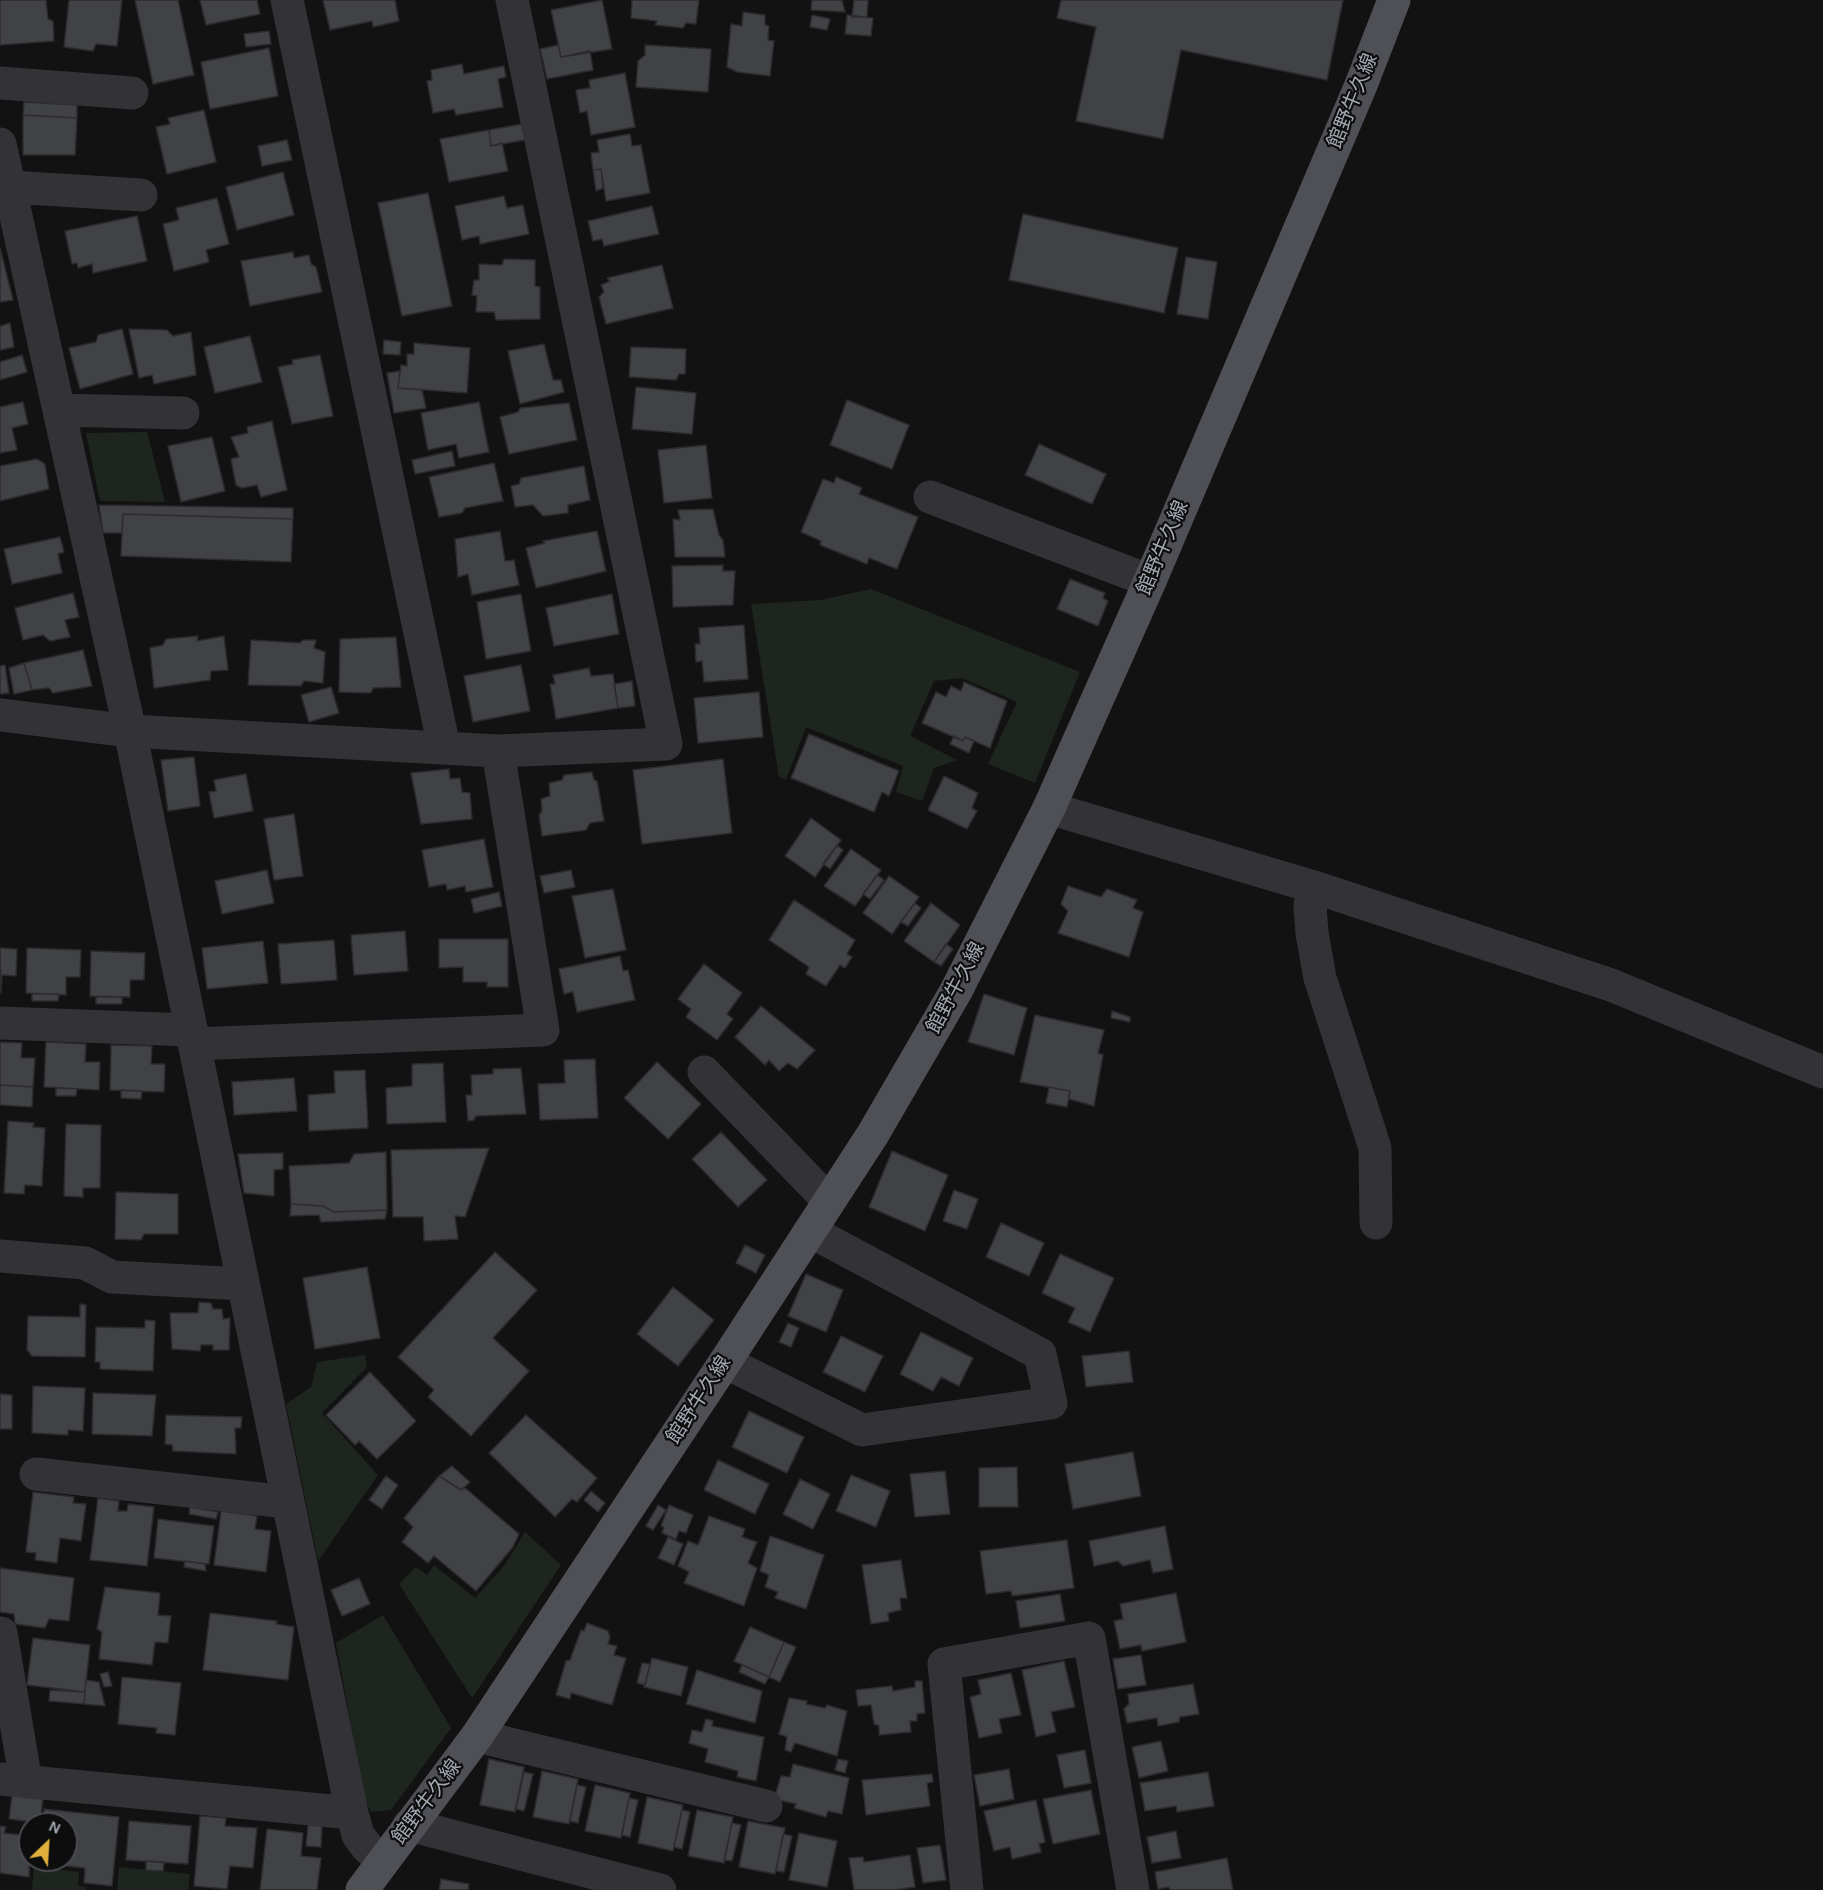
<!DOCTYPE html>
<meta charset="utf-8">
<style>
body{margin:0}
#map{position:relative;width:1823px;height:1890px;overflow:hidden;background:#121213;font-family:Karla,sans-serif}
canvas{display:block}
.north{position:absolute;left:18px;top:1812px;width:60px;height:60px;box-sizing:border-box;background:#0d0d0e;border:2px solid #494b50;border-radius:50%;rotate:25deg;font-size:16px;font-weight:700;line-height:24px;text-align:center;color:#a4a8b2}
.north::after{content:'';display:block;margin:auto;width:21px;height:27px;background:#e0b03c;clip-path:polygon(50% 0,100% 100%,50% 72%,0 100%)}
</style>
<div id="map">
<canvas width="1823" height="1890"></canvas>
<div class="north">N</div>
</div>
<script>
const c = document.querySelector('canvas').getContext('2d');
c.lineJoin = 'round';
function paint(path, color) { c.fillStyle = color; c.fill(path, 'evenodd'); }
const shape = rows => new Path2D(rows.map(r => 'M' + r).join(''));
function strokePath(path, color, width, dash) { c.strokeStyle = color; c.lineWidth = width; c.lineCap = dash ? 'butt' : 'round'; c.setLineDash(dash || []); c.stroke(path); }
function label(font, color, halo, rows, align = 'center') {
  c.font = font + ' Karla,"Noto Sans JP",sans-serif'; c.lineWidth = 4.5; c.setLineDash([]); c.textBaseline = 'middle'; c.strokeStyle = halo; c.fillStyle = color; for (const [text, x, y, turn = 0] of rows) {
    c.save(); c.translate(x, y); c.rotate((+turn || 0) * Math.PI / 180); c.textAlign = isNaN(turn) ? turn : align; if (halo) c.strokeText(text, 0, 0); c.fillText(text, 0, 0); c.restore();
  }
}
paint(shape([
 [147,432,165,502,100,501,86,433],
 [871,589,1080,672,1035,783,988,764,1017,702,962,678,934,681,910,736,957,760,934,768,922,801,896,792,903,766,806,727,786,780,779,777,751,604,821,600],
 [365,1355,367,1367,322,1413,378,1475,318,1561,286,1404,311,1387,317,1362],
 [525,1532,561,1565,472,1698,399,1584,416,1567,427,1575,434,1565,475,1598,504,1566],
 [383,1615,451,1728,391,1810,371,1812,365,1801,336,1643],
 [34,1867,79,1872,78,1886,86,1887,86,1890,32,1890],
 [119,1867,190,1874,188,1890,117,1890]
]), '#1e251f');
const building = shape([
 [0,0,46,0,48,19,53,21,54,41,0,45,0,0],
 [69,0,122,0,117,46,96,44,93,51,64,47,69,0],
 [135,0,178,0,194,75,153,84,135,0],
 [200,0,257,0,260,14,206,25,200,0],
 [323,0,395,0,399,21,373,27,372,21,330,30,323,0],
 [602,0,612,49,561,57,551,10,602,0],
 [632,0,699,0,696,24,686,23,683,28,655,25,657,21,631,18,632,0],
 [812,0,842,0,845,12,811,10,812,0],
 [854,0,868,0,867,17,852,17,854,0],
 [1061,0,1343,0,1327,80,1181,50,1163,139,1076,121,1096,27,1057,18,1061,0],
 [743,12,765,15,765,25,769,26,768,40,774,41,770,76,737,72,727,67,731,24,742,26,743,12],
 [812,15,830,19,827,30,810,27,812,15],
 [847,15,873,18,871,36,845,34,847,15],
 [269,31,271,44,246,47,244,34,269,31],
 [558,45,561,57,590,51,593,70,547,79,540,49,558,45],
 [645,45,711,49,708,92,636,87,638,61,645,55,645,45],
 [269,48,278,96,210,109,201,62,269,48],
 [462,64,464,74,504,66,506,77,498,79,503,107,456,115,454,109,433,113,427,81,432,80,431,70,462,64],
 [625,73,635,127,591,135,587,111,580,113,576,90,590,88,589,80,625,73],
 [24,102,77,105,77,118,23,115,24,102],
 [204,110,216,162,167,174,156,127,170,124,168,118,204,110],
 [23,115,77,118,75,155,23,155,23,115],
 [522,124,525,140,491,146,489,130,522,124],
 [489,130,491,146,502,143,508,171,449,182,440,139,489,130],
 [630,134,632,146,641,145,650,193,606,201,601,169,593,170,591,153,599,152,597,140,630,134],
 [287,140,292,160,262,166,258,146,287,140],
 [601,169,603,188,596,191,593,170,601,169],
 [283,172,294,215,237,230,226,187,283,172],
 [428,193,452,306,402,316,378,203,428,193],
 [504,196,507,208,523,205,529,234,480,244,479,236,462,240,455,206,504,196],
 [217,198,229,244,206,250,209,262,174,271,163,224,179,220,176,208,217,198],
 [652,206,659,234,604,246,602,239,593,241,588,221,652,206],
 [1023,214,1178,248,1164,313,1009,280,1023,214],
 [137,216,147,261,93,273,92,264,78,268,77,263,72,264,65,231,137,216],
 [0,248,13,300,0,302,0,248],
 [293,252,294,258,309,255,311,264,316,267,322,292,250,306,241,261,293,252],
 [1186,257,1217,262,1208,319,1177,314,1186,257],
 [504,259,535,260,535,286,540,287,540,319,496,320,494,312,476,312,477,296,472,295,474,280,479,280,479,264,502,265,504,259],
 [662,265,673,308,606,324,599,297,604,292,601,285,610,281,607,278,662,265],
 [10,323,14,347,0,350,0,326,10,323],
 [122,329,133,374,80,389,69,348,96,342,98,335,122,329],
 [129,329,167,330,173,336,191,332,196,375,154,384,152,375,139,378,129,329],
 [250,336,262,382,215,393,204,347,250,336],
 [384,340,401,342,400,355,383,354,384,340],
 [414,343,470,348,467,393,398,388,401,365,407,366,407,354,414,354,414,343],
 [544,344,553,380,561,380,564,392,520,404,508,351,544,344],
 [631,347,686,349,685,374,679,374,676,380,629,377,631,347],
 [22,355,27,372,0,380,0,362,22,355],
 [320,355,333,416,292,424,278,367,293,364,292,360,320,355],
 [400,371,398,388,422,390,426,408,394,413,387,373,400,371],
 [636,387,696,393,692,434,632,429,636,387],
 [847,400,909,425,892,469,830,445,847,400],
 [23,402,28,424,12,428,17,450,0,453,0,407,23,402],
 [479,402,489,452,459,458,456,444,428,450,421,413,479,402],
 [569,403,577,440,509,454,500,417,518,412,520,408,569,403],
 [272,421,287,490,261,497,257,485,242,488,236,485,231,459,239,457,231,437,248,433,247,427,272,421],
 [212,437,225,491,181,502,168,446,212,437],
 [1039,444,1106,474,1092,504,1025,475,1039,444],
 [706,445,712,498,664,503,658,450,706,445],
 [452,451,455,466,415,474,412,460,452,451],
 [37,459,45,464,49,489,0,501,0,466,37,459],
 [494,463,503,501,465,508,462,513,439,517,429,477,494,463],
 [584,466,590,500,568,505,568,513,543,516,533,505,515,507,511,486,519,484,521,478,584,466],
 [836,477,862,488,859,494,918,517,897,569,869,558,867,564,820,545,821,541,801,532,823,479,834,483,836,477],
 [99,505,293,508,293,519,123,514,122,533,103,533,99,505],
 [713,509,719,535,723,540,725,557,675,557,673,519,680,520,678,510,713,509],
 [123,514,293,519,291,562,121,556,123,514],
 [500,531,505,561,514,560,519,585,472,595,468,574,458,577,455,539,500,531],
 [597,531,606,571,536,588,526,548,545,543,543,541,597,531],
 [60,537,64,552,58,554,62,573,12,584,4,549,60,537],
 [723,565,723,571,735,571,733,605,673,607,672,566,723,565],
 [1070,579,1105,593,1103,598,1108,601,1098,626,1057,609,1070,579],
 [73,593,79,617,65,620,70,637,50,641,43,635,23,640,15,608,73,593],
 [521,594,531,651,486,659,477,602,521,594],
 [612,594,619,634,554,646,546,608,612,594],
 [744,625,748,679,704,682,702,661,696,662,695,644,700,644,699,628,744,625],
 [198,636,197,641,224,636,228,670,211,671,210,680,154,688,150,648,163,645,166,639,198,636],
 [396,637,401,687,373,688,371,693,339,692,340,639,396,637],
 [251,640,300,643,303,640,316,640,314,648,325,652,323,683,304,681,301,686,248,685,251,640],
 [83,650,92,686,53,693,49,688,32,690,24,663,83,650],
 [24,663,32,690,14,694,9,668,24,663],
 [5,665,9,693,0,694,0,666,5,665],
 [521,665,530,711,473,722,464,676,521,665],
 [589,668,591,676,613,674,618,708,556,719,550,684,555,684,553,675,589,668],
 [632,681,635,706,618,708,614,684,632,681],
 [964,682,1007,701,990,748,965,737,963,741,922,723,936,692,946,697,951,686,961,691,964,682],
 [331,687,339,713,309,722,301,695,331,687],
 [759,692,763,737,698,743,694,698,759,692],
 [809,734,899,771,889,796,882,792,874,812,791,778,809,734],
 [954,736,963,741,965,737,974,741,969,753,950,744,954,736],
 [194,757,200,806,168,811,161,760,194,757],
 [723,759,732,833,642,844,633,770,723,759],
 [449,769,450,779,460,778,462,792,470,793,472,819,421,824,411,773,449,769],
 [592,772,594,780,597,781,604,821,590,823,586,830,542,836,539,815,542,811,541,799,550,796,549,783,562,780,564,775,592,772],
 [246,774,253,811,214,818,209,792,216,791,214,780,246,774],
 [944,776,978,793,972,808,977,811,967,829,928,810,944,776],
 [294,814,303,876,274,880,264,819,294,814],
 [811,818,841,840,815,877,785,856,811,818],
 [484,839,493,887,466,892,465,886,447,890,446,884,429,887,422,850,484,839],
 [837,845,843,850,830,869,823,864,837,845],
 [851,849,881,870,855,906,824,886,851,849],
 [267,870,274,903,222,914,215,881,267,870],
 [571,870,575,887,544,893,540,876,571,870],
 [877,875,884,880,870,899,863,894,877,875],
 [889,876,919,897,892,934,863,913,889,876],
 [1068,886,1101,897,1107,889,1137,900,1133,908,1143,912,1129,957,1058,933,1068,911,1061,904,1068,886],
 [613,889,626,950,585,958,572,896,613,889],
 [499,892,502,906,474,913,471,899,499,892],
 [794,900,855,940,847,954,852,957,845,968,840,965,826,986,806,974,809,967,769,940,794,900],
 [915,903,921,908,908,926,901,922,915,903],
 [931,903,960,925,934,962,904,941,931,903],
 [405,931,408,971,354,975,351,935,405,931],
 [439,939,508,939,508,987,487,987,487,982,463,982,463,967,439,968,439,939],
 [334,940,337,980,281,984,278,944,334,940],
 [263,941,268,983,207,989,202,948,263,941],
 [946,944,953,949,941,966,934,962,946,944],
 [0,948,17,949,16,976,2,975,1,993,0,948],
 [27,948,81,950,80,977,66,977,66,995,26,993,27,948],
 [91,951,145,953,144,980,130,980,130,997,90,996,91,951],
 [620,956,623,971,628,970,635,1000,577,1012,573,992,564,994,559,969,620,956],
 [704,964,742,993,727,1014,733,1019,717,1040,686,1017,691,1009,678,999,704,964],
 [32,994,59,994,58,1001,32,1001,32,994],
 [984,994,1027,1008,1014,1055,968,1042,984,994],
 [96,997,122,997,122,1004,96,1004,96,997],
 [761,1006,815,1050,797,1069,788,1063,779,1071,769,1060,765,1065,735,1037,761,1006],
 [1112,1011,1130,1017,1130,1022,1111,1018,1112,1011],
 [1035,1015,1104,1030,1098,1053,1103,1055,1094,1106,1069,1099,1070,1091,1020,1082,1035,1015],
 [0,1042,22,1043,21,1058,35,1058,33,1087,0,1085,0,1042],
 [46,1042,86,1044,85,1062,100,1062,99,1090,44,1087,46,1042],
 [111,1045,152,1046,151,1064,165,1064,164,1092,110,1090,111,1045],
 [595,1059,598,1118,540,1120,538,1084,565,1083,564,1060,595,1059],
 [657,1062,701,1104,668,1139,624,1098,657,1062],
 [443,1063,446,1122,387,1124,386,1088,412,1086,412,1064,443,1063],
 [521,1068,526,1114,476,1116,474,1120,468,1121,466,1095,472,1095,471,1075,493,1074,493,1069,521,1068],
 [365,1070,368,1128,309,1131,308,1095,335,1093,334,1071,365,1070],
 [294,1078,297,1111,234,1115,232,1082,294,1078],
 [0,1085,33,1087,32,1107,0,1105,0,1085],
 [1049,1087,1070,1091,1067,1107,1046,1103,1049,1087],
 [56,1088,77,1089,76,1096,56,1096,56,1088],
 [121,1090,142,1091,141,1099,121,1098,121,1090],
 [8,1121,34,1123,33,1127,45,1128,42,1186,25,1185,24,1194,4,1193,8,1121],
 [66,1124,101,1125,100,1188,83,1188,83,1197,64,1196,66,1124],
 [721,1132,767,1180,738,1207,692,1159,721,1132],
 [489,1148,465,1217,455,1216,458,1239,424,1241,423,1217,393,1217,391,1150,489,1148],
 [892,1151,948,1175,925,1231,869,1207,892,1151],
 [386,1152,387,1210,334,1212,323,1206,291,1204,289,1166,349,1163,354,1154,386,1152],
 [283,1153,283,1169,274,1170,274,1196,244,1193,238,1154,283,1153],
 [954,1190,978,1199,967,1229,943,1221,954,1190],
 [116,1192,178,1194,178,1234,144,1234,141,1240,115,1239,116,1192],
 [291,1204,323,1206,334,1212,387,1210,385,1219,321,1222,319,1215,290,1216,291,1204],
 [1001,1223,1044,1243,1029,1276,986,1257,1001,1223],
 [745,1245,765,1255,756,1273,736,1263,745,1245],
 [495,1252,537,1290,493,1338,529,1371,471,1436,428,1397,434,1390,398,1357,495,1252],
 [1060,1254,1114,1278,1090,1332,1068,1322,1075,1308,1042,1293,1060,1254],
 [367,1267,380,1338,315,1349,303,1278,367,1267],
 [806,1274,843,1290,826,1332,788,1316,806,1274],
 [673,1287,714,1320,678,1366,637,1334,673,1287],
 [199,1302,211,1303,213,1309,222,1309,223,1319,230,1318,229,1350,213,1350,213,1345,201,1345,200,1351,172,1349,170,1313,198,1313,199,1302],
 [80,1304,86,1305,85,1357,32,1356,27,1350,28,1316,80,1317,80,1304],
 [145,1320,155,1321,153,1371,100,1369,100,1362,95,1362,96,1327,145,1328,145,1320],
 [788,1323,799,1328,791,1347,779,1342,788,1323],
 [921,1332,973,1358,959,1386,941,1377,933,1391,900,1374,921,1332],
 [841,1336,883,1356,865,1392,823,1372,841,1336],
 [1129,1351,1133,1382,1086,1387,1082,1356,1129,1351],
 [370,1372,416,1421,377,1459,359,1441,355,1445,326,1415,370,1372],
 [33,1386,85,1388,83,1431,68,1430,68,1435,32,1433,33,1386],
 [93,1393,156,1395,152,1436,92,1434,93,1393],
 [0,1394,12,1395,12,1429,0,1429,0,1394],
 [749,1411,804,1437,787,1473,732,1447,749,1411],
 [166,1415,242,1417,241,1428,235,1428,236,1454,173,1451,172,1445,165,1444,166,1415],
 [526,1415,597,1478,577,1502,572,1499,555,1517,489,1453,526,1415],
 [1133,1452,1141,1496,1073,1509,1065,1464,1133,1452],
 [718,1460,769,1484,755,1514,704,1490,718,1460],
 [452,1466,470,1482,461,1490,439,1476,452,1466],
 [1017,1467,1018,1507,979,1507,979,1468,1017,1467],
 [945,1471,950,1514,915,1517,910,1474,945,1471],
 [851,1475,890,1491,876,1527,836,1511,851,1475],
 [386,1476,398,1485,382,1509,369,1500,386,1476],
 [439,1476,461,1490,464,1487,519,1534,513,1547,476,1591,434,1556,428,1563,402,1542,413,1527,404,1518,439,1476],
 [800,1479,830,1494,813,1529,783,1514,800,1479],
 [591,1491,605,1503,598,1512,584,1500,591,1491],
 [33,1492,74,1497,73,1503,86,1504,81,1541,60,1538,57,1563,35,1560,36,1553,26,1552,33,1492],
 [98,1498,119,1501,118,1511,127,1511,128,1504,154,1507,147,1566,90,1560,98,1498],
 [658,1505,666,1510,653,1530,646,1526,658,1505],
 [669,1505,693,1515,686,1533,679,1531,676,1539,662,1533,664,1527,661,1526,669,1505],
 [190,1507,218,1512,216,1519,189,1514,190,1507],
 [221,1511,257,1516,255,1529,271,1531,266,1572,214,1565,221,1511],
 [709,1516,745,1529,742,1537,757,1542,748,1563,757,1568,744,1606,684,1583,689,1572,678,1566,688,1541,698,1545,709,1516],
 [158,1519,214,1526,209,1564,154,1558,158,1519],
 [1165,1526,1173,1569,1153,1573,1150,1560,1123,1566,1118,1561,1094,1566,1089,1541,1165,1526],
 [770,1536,824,1555,806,1609,775,1598,778,1592,765,1587,769,1575,760,1571,770,1536],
 [668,1537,683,1544,674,1565,658,1558,668,1537],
 [1067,1540,1074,1588,1012,1596,1011,1591,986,1594,980,1551,1067,1540],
 [901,1560,907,1598,900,1598,901,1610,888,1613,889,1621,871,1624,862,1565,901,1560],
 [185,1561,205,1564,206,1571,184,1567,185,1561],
 [0,1568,74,1578,69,1621,49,1619,45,1628,15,1624,14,1614,0,1612,0,1568],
 [359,1578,370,1604,342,1616,331,1590,359,1578],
 [105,1587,160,1593,158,1615,171,1616,168,1643,155,1642,152,1665,99,1659,102,1632,97,1629,105,1587],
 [1176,1593,1186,1642,1142,1651,1141,1645,1120,1649,1114,1621,1123,1619,1120,1604,1176,1593],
 [1060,1594,1065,1621,1020,1628,1016,1601,1060,1594],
 [210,1613,277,1621,276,1624,294,1627,288,1680,203,1670,210,1613],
 [587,1623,608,1631,610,1637,608,1644,617,1646,614,1655,626,1658,612,1705,571,1693,570,1699,556,1695,566,1661,570,1660,581,1630,584,1631,587,1623],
 [750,1627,784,1642,769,1677,734,1661,750,1627],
 [33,1638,90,1645,85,1692,27,1685,33,1638],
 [784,1642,796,1647,780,1682,769,1677,784,1642],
 [1141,1655,1146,1685,1118,1689,1113,1659,1141,1655],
 [652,1658,688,1667,681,1696,644,1687,652,1658],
 [1064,1661,1075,1707,1051,1712,1056,1732,1036,1737,1022,1670,1064,1661],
 [642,1663,650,1664,645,1685,637,1683,642,1663],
 [742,1665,769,1677,765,1684,739,1672,742,1665],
 [697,1670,762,1691,755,1723,686,1704,697,1670],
 [108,1672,112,1686,104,1687,100,1674,108,1672],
 [1011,1673,1021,1715,999,1719,1002,1733,979,1738,970,1697,981,1694,978,1680,1011,1673],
 [122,1677,181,1683,175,1735,156,1733,157,1728,118,1724,122,1677],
 [86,1680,99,1682,105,1706,84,1704,86,1680],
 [915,1681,922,1681,925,1713,917,1714,917,1721,910,1721,911,1732,879,1735,879,1726,874,1724,871,1705,858,1706,856,1690,892,1686,893,1691,915,1687,915,1681],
 [1193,1684,1199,1714,1180,1717,1179,1722,1158,1726,1157,1718,1127,1723,1124,1709,1129,1704,1128,1694,1193,1684],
 [50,1690,85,1692,84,1704,49,1701,50,1690],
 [789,1698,807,1701,806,1704,825,1708,827,1705,847,1711,837,1756,795,1743,791,1752,785,1750,787,1737,779,1734,789,1698],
 [706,1719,713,1721,712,1726,764,1737,756,1781,737,1777,738,1771,705,1762,708,1749,689,1743,692,1730,702,1732,706,1719],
 [1161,1741,1168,1771,1139,1778,1132,1747,1161,1741],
 [1085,1750,1091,1783,1064,1788,1057,1755,1085,1750],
 [489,1759,524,1767,515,1812,480,1805,489,1759],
 [838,1759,848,1761,845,1773,835,1770,838,1759],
 [793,1764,849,1778,842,1814,828,1811,826,1817,794,1808,796,1804,774,1799,781,1776,790,1777,793,1764],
 [1009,1769,1014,1799,980,1806,974,1775,1009,1769],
 [542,1771,578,1779,569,1824,533,1817,542,1771],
 [524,1772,533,1774,524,1811,516,1809,524,1772],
 [1208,1772,1214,1806,1177,1812,1176,1806,1145,1811,1140,1783,1208,1772],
 [932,1774,933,1782,927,1783,930,1806,866,1815,862,1780,932,1774],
 [577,1785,586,1787,578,1823,570,1821,577,1785],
 [595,1785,630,1793,621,1838,585,1831,595,1785],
 [1091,1790,1100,1834,1053,1844,1043,1799,1091,1790],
 [12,1795,43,1799,40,1823,9,1819,12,1795],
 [647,1797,683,1805,673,1851,638,1843,647,1797],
 [629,1798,638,1800,630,1837,622,1835,629,1798],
 [1036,1800,1045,1842,1039,1844,1041,1852,1012,1859,1010,1847,994,1851,984,1811,1036,1800],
 [44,1809,119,1817,112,1886,84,1883,85,1868,39,1863,39,1860,66,1860,66,1824,43,1824,44,1809],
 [682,1810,690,1812,682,1849,674,1847,682,1810],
 [697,1810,733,1817,724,1863,688,1856,697,1810],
 [200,1816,226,1818,225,1826,257,1828,253,1868,230,1866,227,1889,194,1886,200,1816],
 [129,1821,191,1826,188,1864,126,1860,129,1821],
 [748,1821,785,1828,775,1874,739,1867,748,1821],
 [732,1823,741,1825,732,1861,724,1860,732,1823],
 [308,1825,322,1826,321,1847,306,1846,308,1825],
 [0,1826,6,1827,4,1833,30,1836,29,1877,0,1873,0,1826],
 [267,1829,303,1833,301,1856,321,1858,317,1890,260,1890,267,1829],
 [1176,1831,1181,1858,1152,1863,1147,1837,1176,1831],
 [799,1833,837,1841,827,1887,789,1880,799,1833],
 [783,1834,792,1836,784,1872,776,1871,783,1834],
 [940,1845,946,1880,923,1883,917,1848,940,1845],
 [910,1855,915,1887,894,1890,854,1890,849,1858,863,1857,864,1862,910,1855],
 [1227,1858,1233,1890,1170,1890,1169,1887,1158,1889,1155,1872,1227,1858],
 [146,1861,164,1862,163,1871,146,1870,146,1861],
 [441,1879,469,1884,468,1890,439,1890,441,1879]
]);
paint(building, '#414246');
strokePath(building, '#2c2c2f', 1.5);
strokePath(shape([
 [287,0,444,747],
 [0,83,132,93],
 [0,144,130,731,352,1813,358,1835,367,1847,382,1861],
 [10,187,141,195],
 [59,410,183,413],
 [930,497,1150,581],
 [0,715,130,731,498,751,666,744,512,0],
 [1049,808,1314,887,1611,985,1823,1072],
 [1314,887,1310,906,1312,933,1320,978,1375,1148,1376,1223],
 [0,1023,191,1030],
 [194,1044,543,1030,498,751],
 [704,1072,829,1201],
 [0,1256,85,1263,112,1277,243,1284],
 [725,1362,862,1430,1051,1403,1040,1354,810,1231],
 [36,1474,287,1502],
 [1,1633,26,1782],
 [477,1736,766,1806],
 [0,1779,352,1813],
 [409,1825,660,1890],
 [967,1890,944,1664,1089,1638,1133,1890]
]), '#333337', 33);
strokePath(shape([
 [362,1890,477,1736,725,1362,873,1134,956,991,1049,808,1150,581,1361,85,1394,0]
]), '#4f5056', 33);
label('20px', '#a4a8b2', '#0d0d0e', [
 ["館野牛久線",1353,101,-68],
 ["館野牛久線",1163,548,-67],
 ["館野牛久線",956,988,-62],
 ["館野牛久線",699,1400,-57],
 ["館野牛久線",427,1802,-53]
]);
</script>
